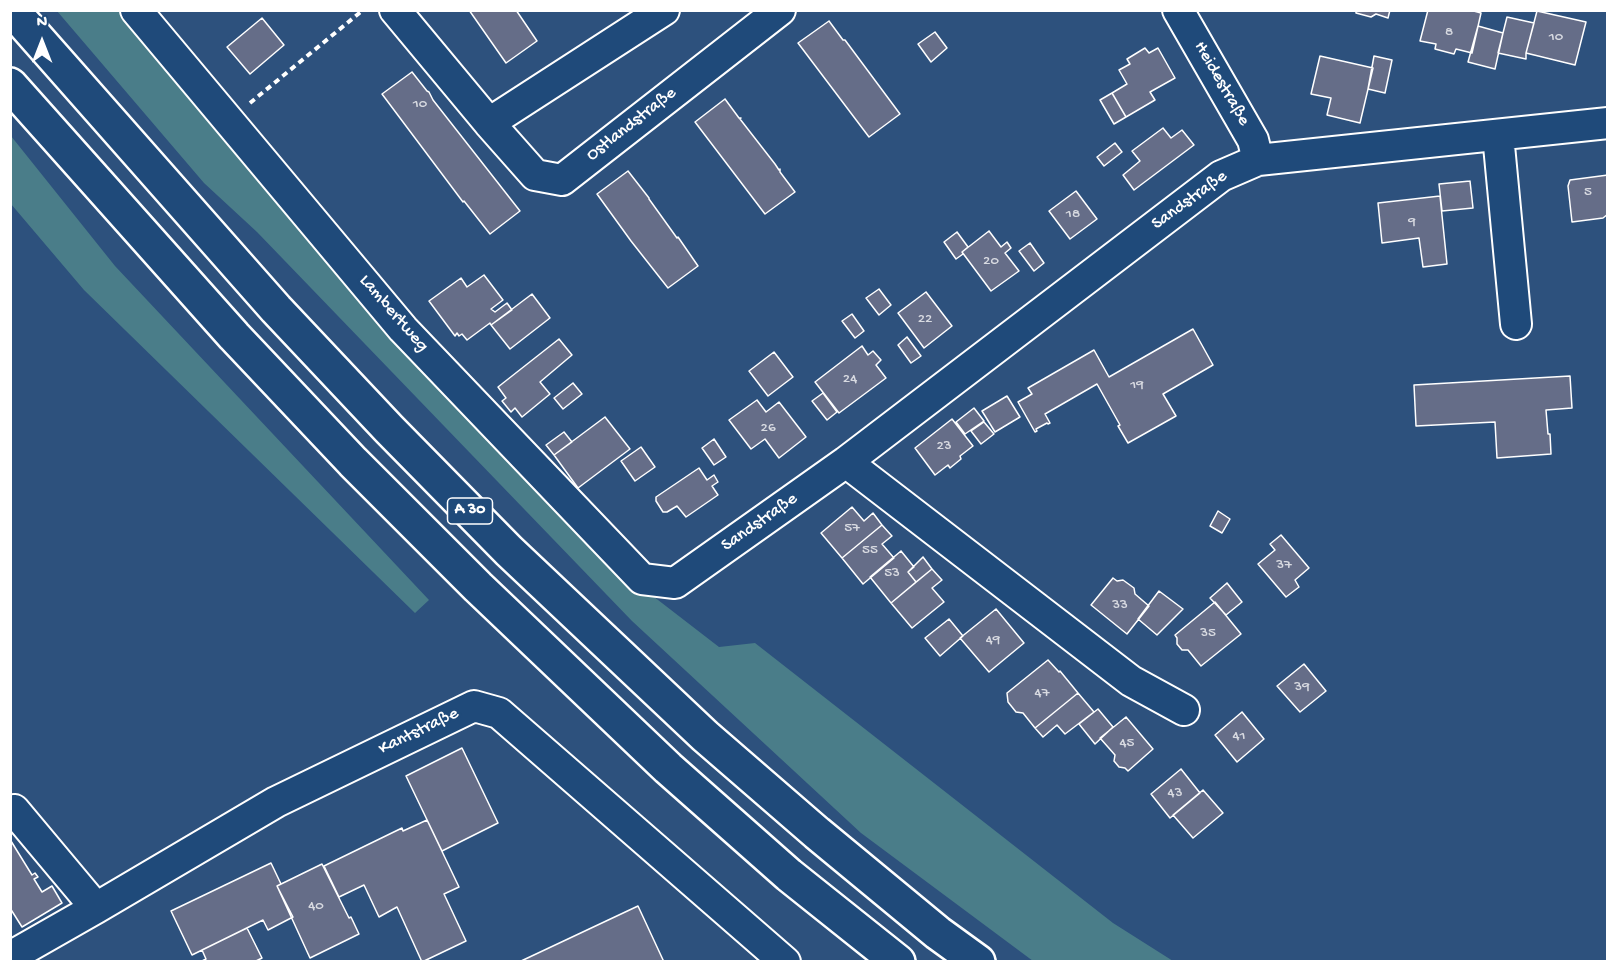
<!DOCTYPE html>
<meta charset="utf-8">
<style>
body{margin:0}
#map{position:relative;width:1618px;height:972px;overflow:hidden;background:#2d517d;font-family:"Gochi Hand",sans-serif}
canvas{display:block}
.frame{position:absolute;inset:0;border:12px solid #fff;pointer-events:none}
.north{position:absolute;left:12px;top:12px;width:60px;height:60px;-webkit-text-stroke:4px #1f4a7a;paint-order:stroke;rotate:0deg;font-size:16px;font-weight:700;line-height:24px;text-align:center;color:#fff}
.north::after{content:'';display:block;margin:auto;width:21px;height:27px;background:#fff;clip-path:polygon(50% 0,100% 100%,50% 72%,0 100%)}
</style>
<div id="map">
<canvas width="1618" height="972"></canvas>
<div class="frame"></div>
<div class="north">N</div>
</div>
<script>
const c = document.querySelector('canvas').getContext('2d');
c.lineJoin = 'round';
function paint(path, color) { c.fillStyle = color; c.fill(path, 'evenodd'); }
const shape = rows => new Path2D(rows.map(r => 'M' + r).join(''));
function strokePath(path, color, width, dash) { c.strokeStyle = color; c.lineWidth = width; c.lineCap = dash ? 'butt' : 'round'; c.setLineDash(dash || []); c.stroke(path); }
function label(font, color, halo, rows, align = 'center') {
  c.font = font + ' "Gochi Hand",sans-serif'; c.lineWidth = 5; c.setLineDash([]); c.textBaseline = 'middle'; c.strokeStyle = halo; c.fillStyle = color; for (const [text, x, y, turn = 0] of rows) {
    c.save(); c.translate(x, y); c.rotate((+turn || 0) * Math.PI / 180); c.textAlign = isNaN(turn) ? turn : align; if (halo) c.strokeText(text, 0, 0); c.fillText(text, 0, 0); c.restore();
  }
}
paint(shape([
 [57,11,121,11,388,337,649,593,719,647,755,643,1113,923,1173,961,1033,961,861,833,632,621,257,232,204,183],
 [11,136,115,266,429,600,415,613,84,290,11,204]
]), '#4a7d89');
const building = shape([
 [469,10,516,10,537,41,506,63,469,10],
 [1356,10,1390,10,1388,18,1376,14,1371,17,1356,13,1356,10],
 [1428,10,1470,10,1481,13,1472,53,1456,49,1454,54,1435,49,1436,44,1420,41,1428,10],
 [1537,11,1586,22,1575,65,1526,53,1537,11],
 [1507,17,1534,23,1526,53,1526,59,1498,53,1507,17],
 [262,18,284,45,250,74,227,47,262,18],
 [829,21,843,40,845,40,900,114,869,137,798,43,829,21],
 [1478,26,1503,33,1495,69,1468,62,1478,26],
 [935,32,947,48,931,62,918,44,935,32],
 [1145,48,1149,53,1158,48,1175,78,1150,92,1155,100,1126,117,1112,93,1127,84,1119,70,1130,64,1127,59,1145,48],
 [1320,56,1373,68,1360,123,1327,115,1331,98,1311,94,1320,56],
 [1374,56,1392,60,1385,93,1368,89,1374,56],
 [412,72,427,91,429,92,433,100,520,211,490,234,464,201,463,202,382,94,412,72],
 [1112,93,1126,117,1114,124,1100,100,1112,93],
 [725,99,739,118,741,118,740,119,775,164,779,170,780,169,780,172,795,192,765,214,695,122,725,99],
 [1163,128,1171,138,1182,130,1194,145,1134,190,1123,175,1140,161,1132,151,1163,128],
 [1115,143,1122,152,1104,166,1097,157,1115,143],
 [628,171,649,198,649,199,677,238,678,237,698,266,668,288,631,241,597,194,628,171],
 [1608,175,1608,214,1603,218,1572,222,1568,186,1570,180,1608,175],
 [1470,181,1473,208,1442,211,1439,184,1470,181],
 [1076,191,1097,219,1070,239,1049,211,1076,191],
 [1440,196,1447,264,1423,267,1419,238,1382,243,1378,203,1440,196],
 [989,231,1001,247,1007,242,1011,248,1005,253,1019,271,991,291,962,252,989,231],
 [957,232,968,247,962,252,963,254,956,259,944,242,957,232],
 [1030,243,1044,263,1034,271,1019,251,1030,243],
 [484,275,503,300,491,309,495,312,507,303,512,310,491,325,490,323,467,340,462,334,459,336,457,333,455,336,429,301,461,278,467,287,484,275],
 [879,289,891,305,879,315,866,298,879,289],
 [926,292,952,326,924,348,898,313,926,292],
 [532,294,550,318,510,349,491,325,532,294],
 [852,314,864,331,855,338,842,321,852,314],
 [1193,329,1213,365,1163,394,1176,416,1128,443,1118,426,1120,425,1097,384,1045,414,1050,423,1048,424,1047,423,1036,429,1037,431,1035,432,1018,402,1032,394,1028,388,1094,350,1109,377,1193,329],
 [907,337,921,356,911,363,898,345,907,337],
 [559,339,572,355,540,382,550,394,522,417,515,408,511,412,502,401,506,398,498,387,559,339],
 [862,346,868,355,873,351,881,360,876,365,886,378,839,413,815,382,862,346],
 [774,352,793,377,768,396,749,371,774,352],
 [1570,376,1572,408,1546,410,1548,434,1550,434,1551,454,1497,458,1495,422,1416,426,1414,385,1570,376],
 [573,383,582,394,563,409,554,398,573,383],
 [823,393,837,412,827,420,812,401,823,393],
 [1007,396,1020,417,995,432,982,411,1007,396],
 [757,400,766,412,779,402,806,437,779,458,765,439,751,449,729,420,757,400],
 [974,408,984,421,965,434,956,422,974,408],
 [605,417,630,449,578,488,554,455,605,417],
 [952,419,973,446,960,456,961,459,950,468,948,465,935,475,915,448,952,419],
 [984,422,994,434,981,444,971,431,984,422],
 [564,432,572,442,554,455,546,445,564,432],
 [714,439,726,457,714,465,702,448,714,439],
 [641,447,655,467,635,481,621,461,641,447],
 [699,468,707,480,714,475,718,482,712,486,718,495,686,517,677,506,667,512,663,512,656,501,656,497,699,468],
 [852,507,864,521,873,513,882,525,842,558,821,533,852,507],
 [1218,511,1230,519,1222,533,1210,526,1218,511],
 [882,525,892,536,882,544,894,558,863,584,842,558,882,525],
 [1281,535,1309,568,1295,580,1299,587,1286,597,1258,564,1275,550,1270,544,1281,535],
 [901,551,914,567,908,572,916,582,891,603,870,577,901,551],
 [923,557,932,569,916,582,908,572,923,557],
 [932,569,942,580,932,588,944,602,912,628,891,603,932,569],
 [1113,578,1117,581,1123,580,1134,588,1135,594,1149,606,1127,634,1091,605,1113,578],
 [1227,583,1242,602,1226,615,1210,598,1227,583],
 [1159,591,1183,609,1157,635,1138,619,1159,591],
 [1215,602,1241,634,1201,666,1188,650,1182,650,1177,644,1177,638,1175,635,1215,602],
 [996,609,1024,643,989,672,960,638,996,609],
 [949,619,963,636,940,656,925,638,949,619],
 [1048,660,1059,672,1060,671,1078,693,1035,728,1023,713,1016,712,1008,702,1007,693,1048,660],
 [1304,664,1326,691,1300,712,1277,686,1304,664],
 [1078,693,1094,712,1065,734,1057,725,1043,737,1035,728,1078,693],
 [1098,709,1113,727,1095,744,1079,724,1098,709],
 [1242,712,1264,739,1237,762,1215,735,1242,712],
 [1126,717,1153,749,1128,771,1125,768,1119,767,1114,761,1115,755,1100,738,1126,717],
 [462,748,498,823,442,851,406,776,462,748],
 [1181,769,1200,793,1170,818,1151,794,1181,769],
 [1203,790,1223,813,1193,838,1173,815,1203,790],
 [427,820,459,887,444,894,466,941,422,962,397,907,379,917,364,885,339,897,324,866,402,828,403,831,427,820],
 [11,841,32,875,35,873,38,877,34,879,42,892,52,886,62,903,22,927,10,908,11,841],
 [271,863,281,884,277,886,293,917,268,930,263,920,192,955,171,911,271,863],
 [322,864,349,918,351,917,359,934,310,958,277,886,322,864],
 [638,906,664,962,519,962,638,906],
 [247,928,262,958,254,962,200,962,206,959,202,950,247,928]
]);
paint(building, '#656d88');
strokePath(building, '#fff', 1.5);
const minor = shape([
 [136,10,403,329,642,579,675,583,846,462,1221,176,1258,160,1608,123],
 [395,10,489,123,535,175,562,180,780,10],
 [1178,10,1253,140,1258,160],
 [489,123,664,10],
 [1498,135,1516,324],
 [846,462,1131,681,1184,710],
 [14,810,96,908],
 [10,957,96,908,276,802,474,706,499,713,785,962]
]);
const highway = shape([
 [12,10,276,309,389,429,509,551,705,736,817,833,938,933,978,962],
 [10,85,234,336,353,462,478,587,668,768,789,875,898,962]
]);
strokePath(minor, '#fff', 34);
strokePath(highway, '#fff', 38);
strokePath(shape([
 [250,103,363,10]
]), '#fff', 4, [6, 4.5]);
strokePath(minor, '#1f4a7a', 30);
strokePath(highway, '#1f4a7a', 33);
label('15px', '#d8dae1', null, [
 ["8",1449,33],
 ["10",1556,38],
 ["10",420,105],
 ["5",1588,193],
 ["18",1073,215],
 ["9",1412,223],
 ["20",991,262],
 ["22",925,320],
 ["24",850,380],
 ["19",1137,386],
 ["26",768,429],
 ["23",944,447],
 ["57",852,529],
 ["55",870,551],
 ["37",1284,566],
 ["53",892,574],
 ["33",1120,606],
 ["35",1208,634],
 ["49",993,641],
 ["39",1302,688],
 ["47",1042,694],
 ["41",1239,737],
 ["45",1127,744],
 ["43",1175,794],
 ["40",316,907]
]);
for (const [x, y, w] of [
 [470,511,45]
]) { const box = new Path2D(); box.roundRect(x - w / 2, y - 13, w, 26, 4.5); c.fillStyle = '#1f4a7a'; c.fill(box); strokePath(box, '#fff', 1.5); }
label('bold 16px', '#fff', null, [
 ["A 30",470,511]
]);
label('18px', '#fff', '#1f4a7a', [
 ["Heidestraße",1221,84,60],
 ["Ostlandstraße",632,125,-38],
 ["Sandstraße",1190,201,-36],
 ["Lambertweg",393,314,49],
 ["Sandstraße",760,523,-35],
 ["Kantstraße",419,732,-26]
]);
</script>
